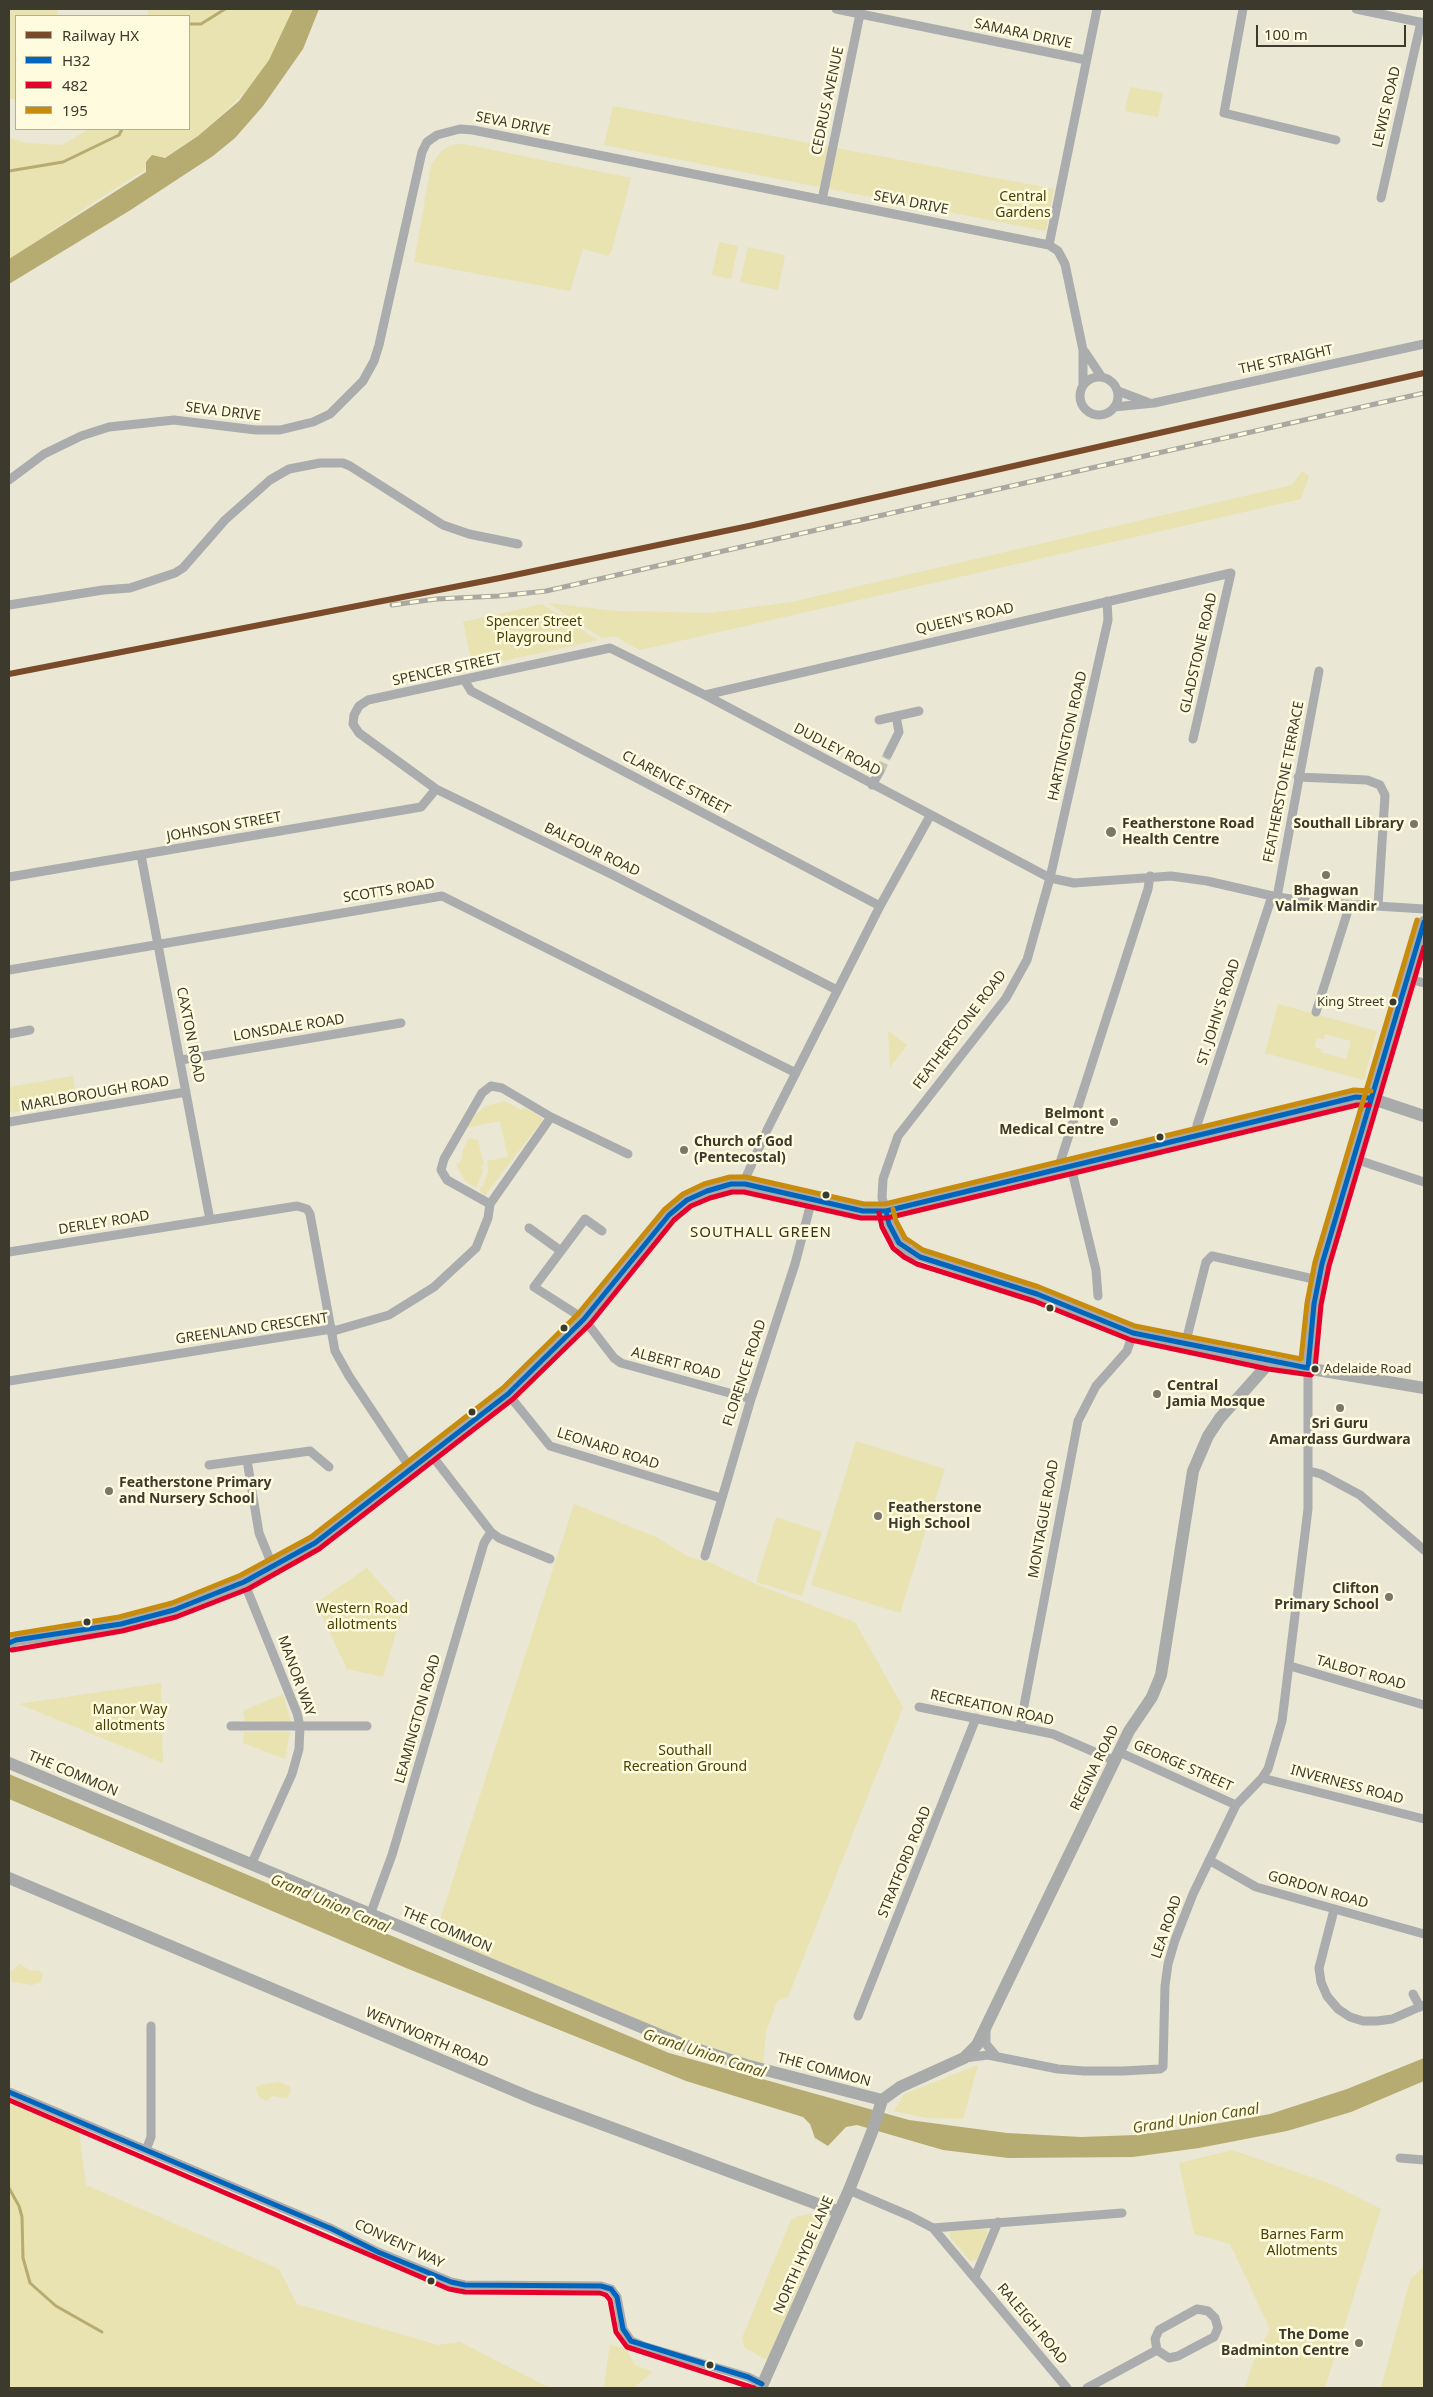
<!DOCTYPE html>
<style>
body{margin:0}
#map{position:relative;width:1433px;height:2397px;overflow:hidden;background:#eae7d4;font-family:"Noto Sans",sans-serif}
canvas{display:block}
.frame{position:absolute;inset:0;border:10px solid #3c3a2c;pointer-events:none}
.legend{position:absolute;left:15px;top:15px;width:175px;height:115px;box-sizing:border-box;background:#fffbdf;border:1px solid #b1ae97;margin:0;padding:6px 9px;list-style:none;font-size:15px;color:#3c3a2c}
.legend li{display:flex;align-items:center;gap:10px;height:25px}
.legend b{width:25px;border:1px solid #b1ae97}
.scale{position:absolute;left:1256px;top:25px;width:150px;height:22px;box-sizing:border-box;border:2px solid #3c3a2c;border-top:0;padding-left:6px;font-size:15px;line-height:18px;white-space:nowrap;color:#3c3a2c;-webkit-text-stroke:4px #fffbdf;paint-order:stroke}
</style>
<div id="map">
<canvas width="1433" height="2397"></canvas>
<div class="frame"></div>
<ul class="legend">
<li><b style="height:6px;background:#7a4b2a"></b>Railway HX</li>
<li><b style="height:6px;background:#0065bd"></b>H32</li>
<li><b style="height:6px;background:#e4002b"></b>482</li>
<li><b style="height:6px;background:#c88b0b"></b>195</li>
</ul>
<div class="scale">100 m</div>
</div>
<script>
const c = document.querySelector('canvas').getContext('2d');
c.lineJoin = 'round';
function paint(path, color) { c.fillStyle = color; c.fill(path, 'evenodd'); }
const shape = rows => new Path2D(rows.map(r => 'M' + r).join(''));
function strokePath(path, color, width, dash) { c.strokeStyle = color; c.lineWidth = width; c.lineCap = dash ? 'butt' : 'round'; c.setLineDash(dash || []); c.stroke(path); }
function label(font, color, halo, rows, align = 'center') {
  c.font = font + ' "Noto Sans",sans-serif'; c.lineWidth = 5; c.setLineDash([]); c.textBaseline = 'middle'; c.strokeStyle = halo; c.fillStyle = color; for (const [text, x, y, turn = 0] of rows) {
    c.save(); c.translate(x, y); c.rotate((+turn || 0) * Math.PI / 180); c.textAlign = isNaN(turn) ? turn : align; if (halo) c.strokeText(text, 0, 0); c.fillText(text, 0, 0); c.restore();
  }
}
paint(shape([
 [9,9,57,9,57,16,16,16,16,99,9,99],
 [148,9,295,9,263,75,201,134,94,202,9,260,9,138,27,143,62,145,89,129,189,129,189,16,148,16],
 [1130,87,1163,93,1158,117,1125,111],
 [613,106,1054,189,1046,231,604,145],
 [463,144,631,178,612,250,608,256,583,249,570,291,414,262,431,165,442,150,452,145],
 [719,242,738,246,731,279,712,275],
 [748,247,785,255,778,290,740,282],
 [1302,471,1309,476,1301,499,640,650,614,636,602,638,548,603,617,611,710,613,791,602,1292,485],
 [542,604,598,640,463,670,461,662,471,659,463,622],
 [1278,1004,1377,1031,1364,1080,1265,1053],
 [1325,1034,1351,1041,1346,1059,1320,1052,1321,1049,1314,1047,1317,1038,1324,1039],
 [888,1031,907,1045,890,1067],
 [73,1076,77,1102,9,1113,9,1087],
 [504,1101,521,1110,523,1108,529,1110,541,1117,543,1120,485,1195,479,1190,484,1184,488,1171,487,1161,508,1157,500,1121,465,1128,477,1113,486,1106],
 [469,1138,478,1140,484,1166,481,1164,483,1172,476,1188,465,1181,456,1164,461,1162,463,1149],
 [856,1441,945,1469,900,1613,811,1585],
 [574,1504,656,1537,689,1557,712,1563,753,1583,855,1622,903,1707,788,1997,777,2001,766,2032,763,2065,686,2043,433,1941],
 [776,1517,822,1532,802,1596,756,1582],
 [367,1568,403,1609,383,1677,347,1669,316,1603],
 [161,1683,163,1763,19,1704],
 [283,1694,291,1722,245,1721,243,1711],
 [244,1732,290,1732,285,1759,243,1743],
 [20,1964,29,1970,40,1971,43,1975,41,1982,32,1985,13,1982,9,1973],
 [978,2065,963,2119,927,2118,894,2111,904,2094],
 [279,2082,290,2087,291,2091,287,2098,272,2096,267,2101,258,2096,256,2087,259,2085],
 [9,2104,79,2131,86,2185,279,2269,297,2304,438,2345,460,2342,550,2388,9,2388],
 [1232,2150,1331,2184,1381,2209,1325,2388,1245,2388,1252,2365,1270,2329,1230,2244,1194,2234,1179,2163],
 [814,2213,821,2218,823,2229,768,2359,765,2359,744,2347,742,2338,791,2220,799,2216],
 [981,2229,987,2230,987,2235,977,2260,970,2261,950,2237,950,2233,953,2231],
 [1424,2266,1424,2388,1381,2388,1410,2280],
 [610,2344,626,2349,635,2365,653,2372,633,2388,606,2388,604,2386]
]), '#e9e2b1');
paint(shape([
 [293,9,319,9,303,49,263,106,235,138,213,156,129,211,9,284,9,259,146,172,146,162,152,155,165,158,198,136,239,101,269,60],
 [9,1774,669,2053,909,2120,1007,2133,1081,2137,1136,2135,1198,2127,1270,2114,1347,2089,1424,2058,1424,2081,1351,2112,1287,2131,1199,2148,1133,2157,1008,2158,943,2150,857,2125,846,2127,828,2146,815,2138,810,2124,803,2117,686,2081,406,1968,9,1799]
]), '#b6ac71');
strokePath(shape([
 [189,24,201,24,225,9],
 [9,171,63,162,119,135,122,129],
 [9,2188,19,2206,22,2217,23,2258,30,2283,56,2306,102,2332]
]), '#b6ac71', 3);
strokePath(shape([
 [880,771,888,754]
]), '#c7c4b2', 9, [9, 4.5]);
strokePath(shape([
 [836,9,1086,60],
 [1243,9,1224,113,1336,140],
 [1356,9,1424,23],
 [1381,198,1421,22],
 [822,200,861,9],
 [1049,245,1097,9],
 [1085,352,1101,376],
 '1080 396a19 19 0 1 1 38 0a19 19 0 1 1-38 0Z',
 [1118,391,1147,402],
 [1114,407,1154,403,1424,344],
 [9,480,44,454,81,436,109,427,174,420,256,430,280,430,313,422,330,414,363,381,374,361,379,345,422,152,427,142,437,135,460,129,473,130,1049,245,1058,251,1065,264,1083,350,1083,384],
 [9,605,103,590,130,588,175,573,183,568,225,520,270,480,289,469,320,463,343,463,350,466,443,525,469,534,518,544],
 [465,681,471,691,880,906],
 [705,695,1231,573,1193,739],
 [879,720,919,711],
 [888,754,899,732,896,716],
 [1298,777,1367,780,1380,785,1385,795,1378,906],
 [872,785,880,771],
 [141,855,210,1220],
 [9,877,421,807,436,789],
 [1277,897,1319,671],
 [9,970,442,896,796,1073],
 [1406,978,1424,983],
 [837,990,613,875,436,789,359,733,353,724,354,715,359,706,368,700,610,648,705,695,1050,878,1074,883,1171,876,1207,881,1277,897,1313,902,1424,909],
 [1316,1012,1350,904],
 [9,1034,30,1030],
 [181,1060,401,1023],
 [491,1086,502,1088,551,1117,490,1204,447,1180,441,1170,444,1159,482,1093,491,1086],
 [551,1117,628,1154],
 [9,1122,186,1092],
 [1196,1137,1197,1125,1272,896],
 [1352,1158,1424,1182],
 [1071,1167,1096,1270,1098,1296],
 [1058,1169,1148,889,1150,876],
 [745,1184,746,1177,768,1128,880,906,930,816],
 [886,1211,882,1198,883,1179,898,1136,1006,998,1027,960,1050,878,1108,620,1107,601],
 [529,1228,561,1251],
 [602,1231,585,1219,534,1287,584,1319,614,1358,621,1363,751,1399],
 [9,1252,297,1206,307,1209,310,1214,335,1351,349,1376,411,1469],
 [1185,1345,1206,1262,1212,1256,1318,1280],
 [9,1381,325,1330,337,1330,389,1315,434,1287,476,1248,488,1218,490,1204],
 [508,1394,550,1446,721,1498],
 [430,1453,491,1532,499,1538,550,1559],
 [247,1460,259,1533,273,1567],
 [209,1465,310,1451,329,1467],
 [1309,1471,1321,1474,1360,1495,1424,1550],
 [705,1556,751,1399,795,1264,812,1199],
 [244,1582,297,1713,300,1726,299,1749,292,1774,251,1865],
 [1290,1666,1424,1705],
 [919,1707,1053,1734,1115,1761],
 [231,1726,367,1726],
 [1020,1727,1078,1421,1096,1386,1127,1351,1133,1333],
 [1119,1752,1236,1805],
 [1262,1778,1424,1819],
 [1209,1860,1256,1887,1424,1934],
 [1334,1910,1319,1968,1321,1982,1327,1996,1338,2009,1350,2017,1363,2021,1377,2021,1392,2019,1424,2005],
 [370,1915,392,1855,484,1543,491,1532],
 [1413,1994,1420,2007],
 [858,2016,976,1718],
 [986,2031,986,2044,996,2056],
 [965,2058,988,2055,1058,2069,1084,2071,1123,2071,1160,2069,1163,2067,1165,1986,1168,1964,1175,1940,1193,1894,1236,1805,1262,1778,1268,1769,1282,1721,1308,1509,1308,1368],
 [9,2092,332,2229,378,2252,451,2282,465,2285,601,2286,611,2289,617,2297,623,2329,631,2341,643,2346,748,2377,762,2384],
 [146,2150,151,2137,151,2026],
 [1400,2158,1424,2160],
 [849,2190,910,2216,933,2228,1067,2388],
 [933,2228,1122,2213],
 [975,2277,998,2222],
 [1197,2309,1208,2311,1215,2318,1218,2328,1214,2337,1178,2356,1169,2358,1157,2350,1155,2339,1159,2330,1197,2309],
 [1087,2388,1157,2350]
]), '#aaacad', 9);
strokePath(shape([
 [886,1211,894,1235,908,1251,1037,1294,1133,1333,1270,1362,1424,1388],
 [1308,1368,1314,1304,1322,1264,1364,1119,1424,922],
 [9,1643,16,1640,121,1624,174,1610,244,1582,315,1543,508,1394,584,1319,669,1215,687,1200,707,1191,731,1184,745,1184,863,1211,886,1211,1356,1097,1370,1098,1424,1116],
 [9,1763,684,2045,746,2065,882,2100],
 [9,1878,534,2099,839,2212],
 [761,2388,849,2190,872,2132,882,2100,900,2087,964,2058,977,2045,1129,1731,1152,1697,1161,1675,1193,1471,1208,1436,1220,1418,1270,1362]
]), '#a9abaa', 12);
const rail = shape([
 [392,605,436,599,499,596,546,591,1424,393]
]);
strokePath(rail, '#a9a8a1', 5);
strokePath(rail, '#fffbdf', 3, [9]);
strokePath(shape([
 [886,1211,889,1224,899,1243,920,1257,1037,1294,1133,1333,1308,1368,1314,1304,1322,1264,1424,922],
 [9,1643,16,1640,121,1624,174,1610,244,1582,315,1543,508,1394,584,1319,669,1215,687,1200,707,1191,731,1184,745,1184,863,1211,886,1211,1356,1097,1370,1098],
 [9,2092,332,2229,378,2252,451,2282,465,2285,601,2286,611,2289,617,2297,623,2329,631,2341,748,2377,762,2384]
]), '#0065bd', 5);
strokePath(shape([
 [879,1213,882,1227,893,1248,904,1257,917,1264,1034,1301,1131,1340,1268,1369,1311,1375,1315,1369,1321,1305,1329,1266,1424,947],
 [12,1650,122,1631,176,1617,248,1589,319,1549,513,1399,590,1324,674,1220,691,1206,710,1198,732,1192,744,1192,861,1218,887,1218,1357,1105,1369,1105],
 [9,2100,449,2289,465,2292,600,2293,606,2295,610,2300,616,2332,627,2347,754,2388]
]), '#e4002b', 5);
strokePath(shape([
 [893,1209,896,1221,905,1238,923,1250,1039,1287,1135,1326,1301,1359,1307,1303,1315,1262,1417,920],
 [9,1635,119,1617,172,1603,241,1575,311,1537,503,1388,578,1314,664,1210,683,1194,704,1184,730,1177,746,1177,864,1204,885,1204,1354,1090,1371,1091]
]), '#c88b0b', 5);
strokePath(shape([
 [9,674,500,578,749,526,1424,373]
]), '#7a4b2a', 6);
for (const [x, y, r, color] of [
 [1414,824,5,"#797767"],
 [1111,832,6,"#797767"],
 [1326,875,5,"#797767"],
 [1393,1002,4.5,"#3c3a2c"],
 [1114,1122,5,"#797767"],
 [1160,1137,4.5,"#3c3a2c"],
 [684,1150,5,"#797767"],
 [826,1195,4.5,"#3c3a2c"],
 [1050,1308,4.5,"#3c3a2c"],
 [564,1328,4.5,"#3c3a2c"],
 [1315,1369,4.5,"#3c3a2c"],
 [1157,1394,5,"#797767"],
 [1340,1408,5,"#797767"],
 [472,1412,4.5,"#3c3a2c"],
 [109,1491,5,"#797767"],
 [878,1516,5,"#797767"],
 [1389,1597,5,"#797767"],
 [87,1622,4.5,"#3c3a2c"],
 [431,2281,4.5,"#3c3a2c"],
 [1359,2343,5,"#797767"],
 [710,2365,4.5,"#3c3a2c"]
]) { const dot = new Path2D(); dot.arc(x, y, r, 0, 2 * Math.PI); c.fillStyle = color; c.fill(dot); strokePath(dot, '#fffbdf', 2); }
label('13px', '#3c3a2c', '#fffbdf', [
 ["King Street",1384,1002],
 ["Adelaide Road",1324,1369,"left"]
], 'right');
label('14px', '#3c3a2c', '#fffbdf', [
 ["SAMARA DRIVE",1023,34,12],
 ["CEDRUS AVENUE",828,101,-78],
 ["LEWIS ROAD",1387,107,-77],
 ["SEVA DRIVE",513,124,11],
 ["SEVA DRIVE",911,203,11],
 ["THE STRAIGHT",1286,360,-12],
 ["SEVA DRIVE",223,412,7],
 ["QUEEN'S ROAD",965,619,-13],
 ["GLADSTONE ROAD",1199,653,-77],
 ["SPENCER STREET",447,670,-12],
 ["HARTINGTON ROAD",1068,736,-77],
 ["DUDLEY ROAD",837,750,28],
 ["FEATHERSTONE TERRACE",1284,782,-79],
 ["CLARENCE STREET",676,783,28],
 ["JOHNSON STREET",224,827,-10],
 ["BALFOUR ROAD",592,850,26],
 ["SCOTTS ROAD",389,891,-9],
 ["ST. JOHN'S ROAD",1219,1012,-72],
 ["LONSDALE ROAD",289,1028,-9],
 ["FEATHERSTONE ROAD",960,1030,-53],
 ["CAXTON ROAD",190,1035,79],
 ["MARLBOROUGH ROAD",95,1094,-10],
 ["DERLEY ROAD",104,1223,-9],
 ["GREENLAND CRESCENT",252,1329,-8],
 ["ALBERT ROAD",676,1364,15],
 ["FLORENCE ROAD",745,1373,-72],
 ["LEONARD ROAD",608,1449,18],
 ["MONTAGUE ROAD",1044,1519,-80],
 ["TALBOT ROAD",1361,1673,16],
 ["MANOR WAY",296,1676,70],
 ["RECREATION ROAD",992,1708,12],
 ["LEAMINGTON ROAD",418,1719,-74],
 ["GEORGE STREET",1183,1766,24],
 ["REGINA ROAD",1095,1768,-64],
 ["THE COMMON",73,1774,23],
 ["INVERNESS ROAD",1347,1785,15],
 ["STRATFORD ROAD",905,1862,-68],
 ["GORDON ROAD",1318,1890,16],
 ["LEA ROAD",1167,1927,-71],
 ["THE COMMON",447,1930,23],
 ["WENTWORTH ROAD",427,2038,23],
 ["THE COMMON",824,2070,15],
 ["CONVENT WAY",399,2244,25],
 ["NORTH HYDE LANE",804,2255,-66],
 ["RALEIGH ROAD",1032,2324,50]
]);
label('14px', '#483f00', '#fffbdf', [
 ["Central",1023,197],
 ["Gardens",1023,213],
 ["Spencer Street",534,622],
 ["Playground",534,638],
 ["Western Road",362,1609],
 ["allotments",362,1625],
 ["Manor Way",130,1710],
 ["allotments",130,1726],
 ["Southall",685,1751],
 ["Recreation Ground",685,1767],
 ["Barnes Farm",1302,2235],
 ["Allotments",1302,2251]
]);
label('bold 14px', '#3c3a2c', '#fffbdf', [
 ["Featherstone Road",1122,824],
 ["Health Centre",1122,840],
 ["Southall Library",1404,824,"right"],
 ["Bhagwan",1326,891,"center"],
 ["Valmik Mandir",1326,907,"center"],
 ["Belmont",1104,1114,"right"],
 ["Medical Centre",1104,1130,"right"],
 ["Church of God",694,1142],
 ["(Pentecostal)",694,1158],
 ["Central",1167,1386],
 ["Jamia Mosque",1167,1402],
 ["Sri Guru",1340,1424,"center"],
 ["Amardass Gurdwara",1340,1440,"center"],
 ["Featherstone Primary",119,1483],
 ["and Nursery School",119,1499],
 ["Featherstone",888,1508],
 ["High School",888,1524],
 ["Clifton",1379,1589,"right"],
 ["Primary School",1379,1605,"right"],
 ["The Dome",1349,2335,"right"],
 ["Badminton Centre",1349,2351,"right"]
], 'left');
c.letterSpacing = '1px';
label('15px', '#383316', '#fffbdf', [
 ["SOUTHALL GREEN",761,1233]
]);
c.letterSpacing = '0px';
label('italic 15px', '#5e551c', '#fffbdf', [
 ["Grand Union Canal",330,1904,23],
 ["Grand Union Canal",704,2054,18],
 ["Grand Union Canal",1196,2119,-9]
]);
</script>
